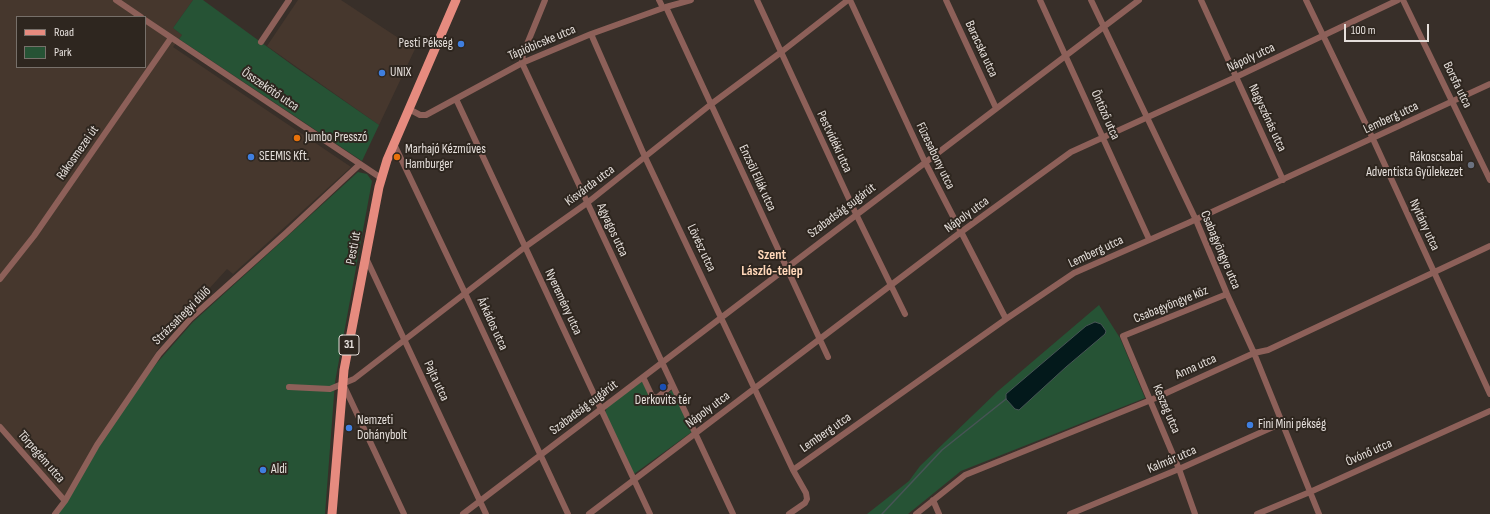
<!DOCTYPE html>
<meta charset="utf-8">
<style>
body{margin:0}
#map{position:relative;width:1490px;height:514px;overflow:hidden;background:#382f29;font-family:"Sofia Sans Condensed",sans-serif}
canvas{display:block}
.legend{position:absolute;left:16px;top:16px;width:130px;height:52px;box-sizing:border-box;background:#2e261f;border:1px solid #77706a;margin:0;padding:5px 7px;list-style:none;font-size:12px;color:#e5dfdb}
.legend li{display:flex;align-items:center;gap:8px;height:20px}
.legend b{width:20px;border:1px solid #77706a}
.scale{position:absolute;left:1344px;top:24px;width:85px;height:18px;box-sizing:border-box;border:2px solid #e5dfdb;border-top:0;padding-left:5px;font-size:12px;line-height:14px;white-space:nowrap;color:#e5dfdb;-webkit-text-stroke:3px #2e261f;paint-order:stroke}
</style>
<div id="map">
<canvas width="1490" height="514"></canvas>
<ul class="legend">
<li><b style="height:5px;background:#e68b7f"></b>Road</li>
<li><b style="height:11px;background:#265335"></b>Park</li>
</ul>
<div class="scale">100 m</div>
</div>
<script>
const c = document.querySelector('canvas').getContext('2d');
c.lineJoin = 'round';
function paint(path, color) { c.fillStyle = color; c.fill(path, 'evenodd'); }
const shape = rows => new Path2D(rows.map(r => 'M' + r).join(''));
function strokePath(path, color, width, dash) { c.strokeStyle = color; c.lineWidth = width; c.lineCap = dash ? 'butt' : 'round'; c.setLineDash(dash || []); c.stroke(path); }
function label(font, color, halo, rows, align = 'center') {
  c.font = font + ' "Sofia Sans Condensed",sans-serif'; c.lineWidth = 4; c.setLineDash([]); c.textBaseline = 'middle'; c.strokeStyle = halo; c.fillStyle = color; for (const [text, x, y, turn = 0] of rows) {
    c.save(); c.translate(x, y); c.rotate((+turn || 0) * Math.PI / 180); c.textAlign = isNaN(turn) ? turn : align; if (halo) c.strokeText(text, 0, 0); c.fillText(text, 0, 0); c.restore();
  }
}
paint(shape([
 [0,0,193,0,173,28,182,35,173,47,351,167,233,274,227,269,167,335,97,445,65,501,0,425],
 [17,17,145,17,145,67,17,67],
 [298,0,341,0,415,49,379,125,267,46]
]), '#46372d');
paint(shape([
 [193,0,203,0,295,67,379,125,362,161,179,39,182,35,173,28],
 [358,172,367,174,372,181,335,382,325,514,55,514,97,445,156,364,193,322],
 [1099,305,1120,338,1145,398,961,471,908,514,867,514,909,481,920,466,998,391],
 [642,381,654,404,672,390,693,431,634,474,605,413,607,407]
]), '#265335');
const water = shape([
 [1095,322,1101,324,1106,331,1105,334,1066,367,1019,410,1015,409,1006,399,1006,394,1086,326,1095,322]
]);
paint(water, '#03191b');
strokePath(water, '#475455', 1);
strokePath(shape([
 [882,514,942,450,1006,399]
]), '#475455', 1.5);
strokePath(shape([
 [116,0,141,17],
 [545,0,523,54,522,63,733,514],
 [659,0,663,8],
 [757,0,856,214,905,314],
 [850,0,925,162,1006,319],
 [946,0,996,108],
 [1040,0,1149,239],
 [1091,0,1196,220,1227,294,1254,353,1319,514],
 [1201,0,1283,180],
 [1306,0,1373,139,1490,394],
 [1403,0,1490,180],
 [666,7,828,357],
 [145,20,381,178],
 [591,34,645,157,793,470,806,493,807,499,805,503,789,514],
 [261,42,289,0],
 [456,99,650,514],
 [409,109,420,115,426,115,522,63,591,34,666,7,691,0],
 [394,144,465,293,568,514],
 [366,258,486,514],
 [0,279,34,236,171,38],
 [643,377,652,396,655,398,658,397,672,385],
 [344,386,404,514],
 [289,387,330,389,354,379,525,247,587,203,710,105,780,53,848,0],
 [0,427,65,501],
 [793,470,1006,319,1074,273,1188,223,1490,84],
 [933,500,939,514],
 [55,514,65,501,97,445,159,354,190,319,286,233,360,164],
 [463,514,1139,0],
 [589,514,961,232,1071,152,1236,77,1398,0],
 [916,514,965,475,1151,400,1254,353,1268,350,1490,246],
 [1070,514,1179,469,1282,423],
 [1195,514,1179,469,1123,336,1227,294],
 [1257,514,1310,492,1490,411]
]), '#8d6059', 6);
strokePath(shape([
 [332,514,344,370,379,187,387,160,456,0]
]), '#e68b7f', 9);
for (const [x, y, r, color] of [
 [461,44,4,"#3f7fe0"],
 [382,73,4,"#3f7fe0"],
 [297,138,4,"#e8710a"],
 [251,157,4,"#3f7fe0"],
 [397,157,4,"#e8710a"],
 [1471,165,4,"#6b7280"],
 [663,387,4,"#1a4fb4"],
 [1250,425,4,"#3f7fe0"],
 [349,428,4,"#3f7fe0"],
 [263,470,4,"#3f7fe0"]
]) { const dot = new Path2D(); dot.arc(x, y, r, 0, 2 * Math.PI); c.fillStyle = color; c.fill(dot); strokePath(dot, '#2e261f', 1.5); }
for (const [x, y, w] of [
 [349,345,20]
]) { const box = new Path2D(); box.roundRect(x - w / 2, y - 10, w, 20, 3); c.fillStyle = '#2e261f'; c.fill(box); strokePath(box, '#e5dfdb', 1); }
label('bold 12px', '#e5dfdb', null, [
 ["31",349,345]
]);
label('13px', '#e5dfdb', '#2e261f', [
 ["Tápióbicske utca",542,43,-23],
 ["Baracska utca",981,49,65],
 ["Nápoly utca",1251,58,-25],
 ["Borsfa utca",1457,85,64],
 ["Összekötő utca",270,90,34],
 ["Öntöző utca",1105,115,66],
 ["Nagyszénás utca",1267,118,65],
 ["Lemberg utca",1391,118,-25],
 ["Pestvidéki utca",834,142,65],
 ["Rákosmezei út",78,153,-55],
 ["Füzesabony utca",935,156,64],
 ["Enzsöl Ellák utca",757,178,65],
 ["Kisvárda utca",590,186,-37],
 ["Szabadság sugárút",842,211,-37],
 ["Nápoly utca",967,215,-36],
 ["Nyitány utca",1424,225,65],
 ["Agyagos utca",612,230,65],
 ["Pesti út",354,248,-79],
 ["Lövész utca",701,248,65],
 ["Csabagyöngye utca",1220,250,67],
 ["Lemberg utca",1096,252,-25],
 ["Nyeremény utca",563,302,65],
 ["Csabagyöngye köz",1171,305,-22],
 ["Strázsahegyi dűlő",182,316,-45],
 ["Árkádos utca",492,324,65],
 ["Anna utca",1196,367,-24],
 ["Pajta utca",436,381,65],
 ["Szabadság sugárút",584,408,-37],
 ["Keszeg utca",1166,409,67],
 ["Nápoly utca",708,410,-37],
 ["Lemberg utca",826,433,-35],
 ["Óvónő utca",1369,453,-24],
 ["Törpegém utca",41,457,49],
 ["Kalmár utca",1172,460,-23]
]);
label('13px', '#e5dfdb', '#2e261f', [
 ["Pesti Pékség",453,44,"right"],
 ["UNIX",390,73],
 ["Jumbo Presszó",305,138],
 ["Marhajó Kézműves",405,150],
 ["Hamburger",405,165],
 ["SEEMIS Kft.",259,157],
 ["Rákoscsabai",1463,158,"right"],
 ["Adventista Gyülekezet",1463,173,"right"],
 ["Derkovits tér",663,401,"center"],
 ["Nemzeti",357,421],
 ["Dohánybolt",357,436],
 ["Fini Mini pékség",1258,425],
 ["Aldi",271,470]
], 'left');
label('bold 14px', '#ffd7b9', '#2e261f', [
 ["Szent",772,255],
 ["László-telep",772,271]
]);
</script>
